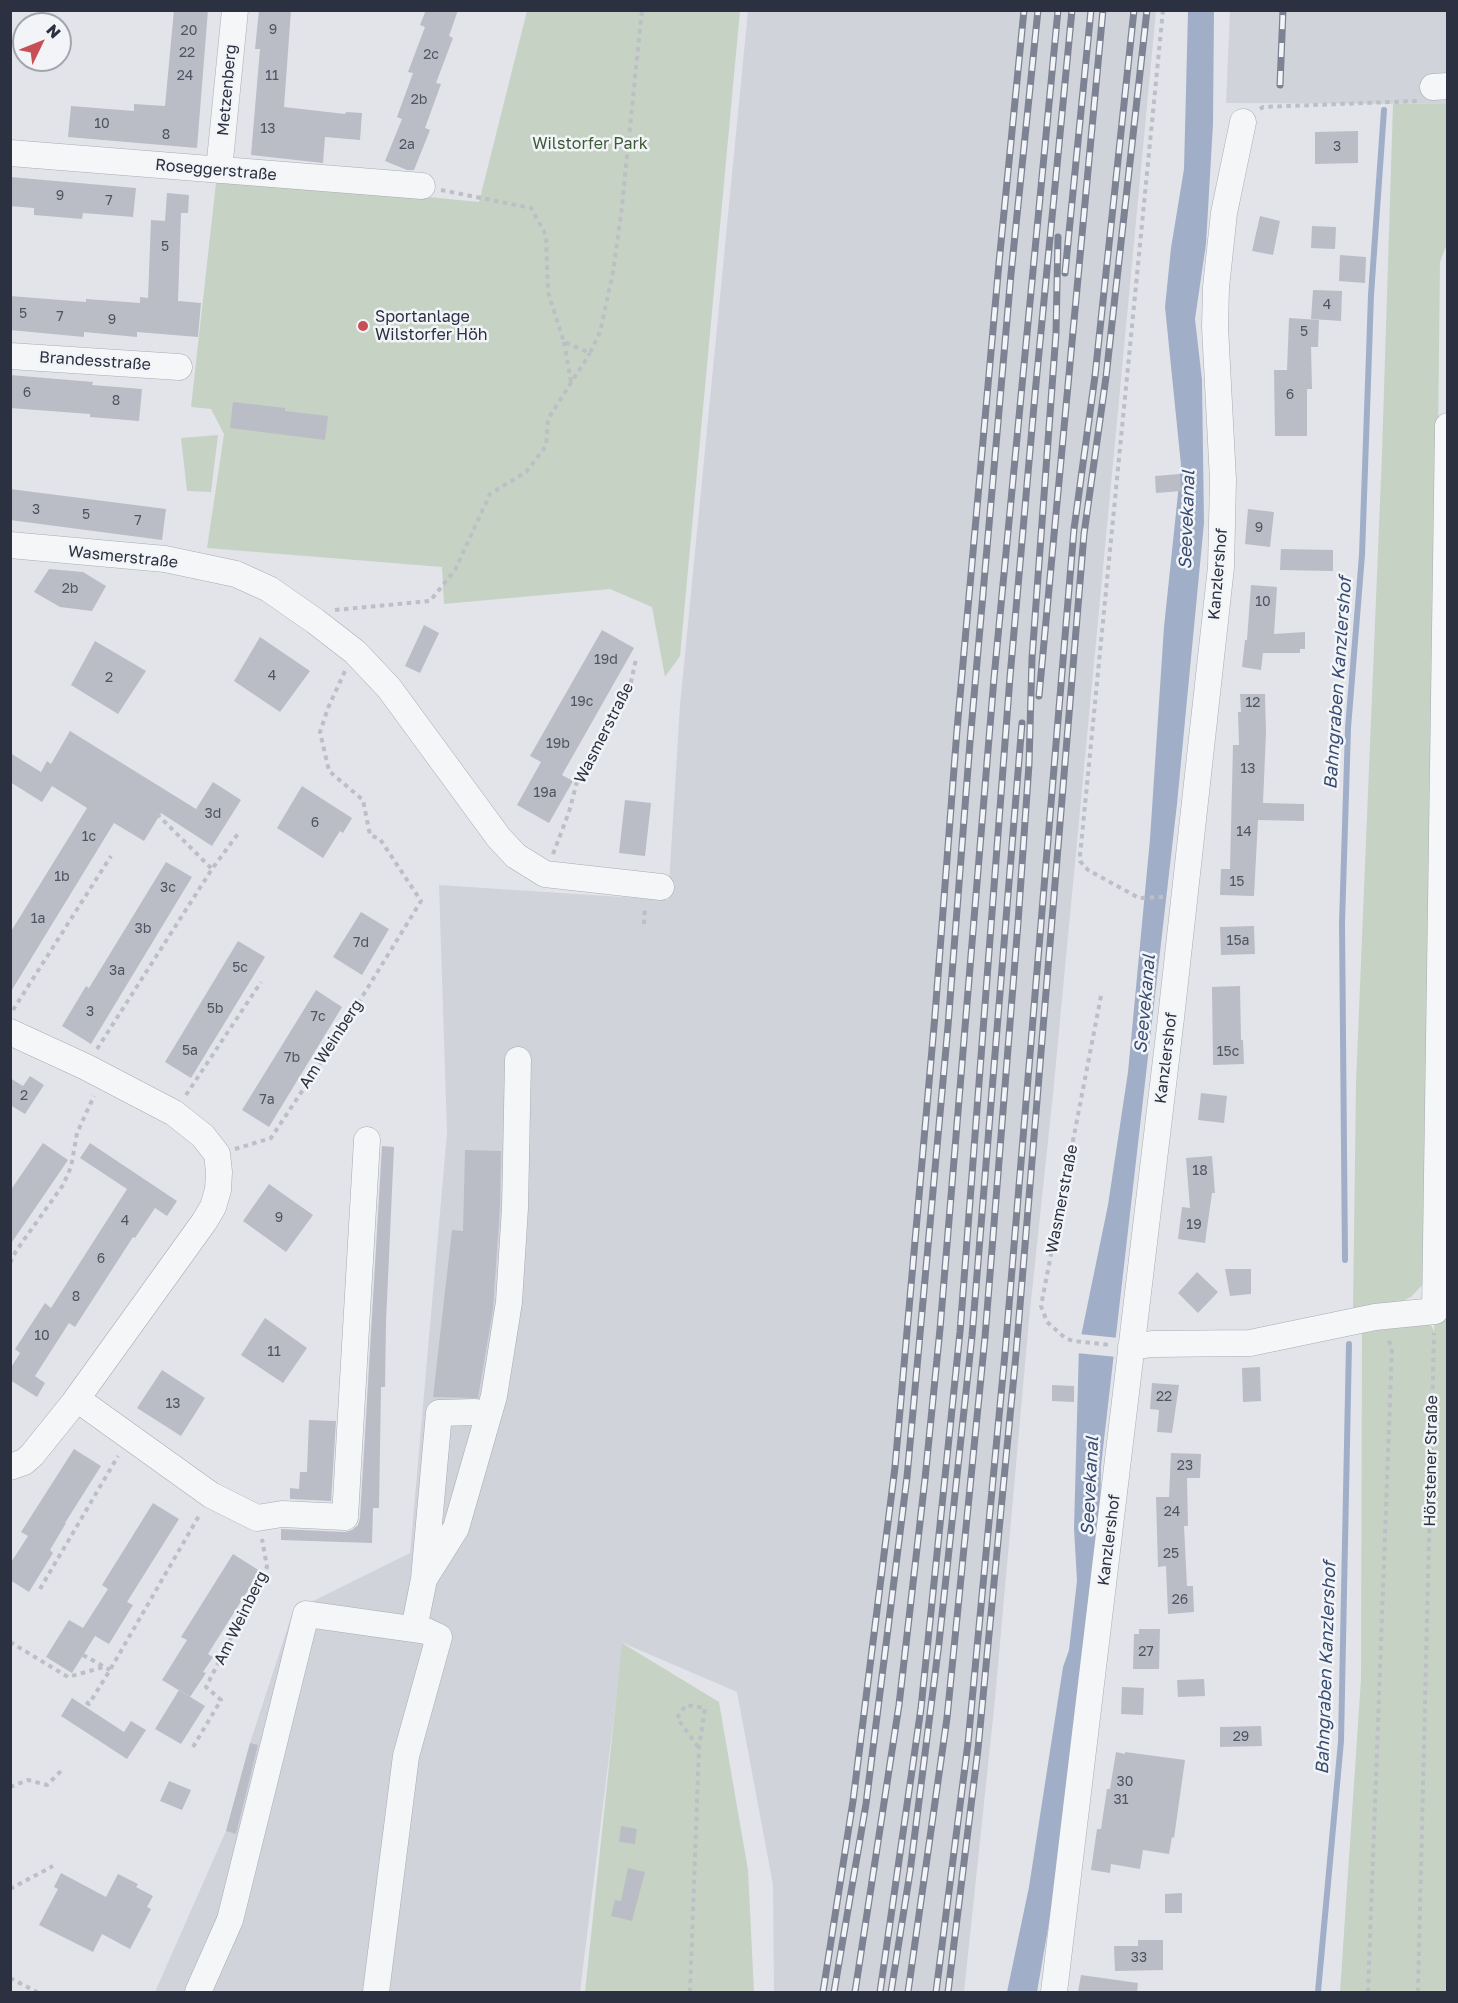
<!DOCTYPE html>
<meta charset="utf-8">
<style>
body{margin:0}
#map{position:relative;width:1458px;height:2003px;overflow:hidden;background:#e2e4ea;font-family:"Golos Text",sans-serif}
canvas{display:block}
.frame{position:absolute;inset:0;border:12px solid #2b3141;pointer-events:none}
.north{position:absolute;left:12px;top:12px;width:60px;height:60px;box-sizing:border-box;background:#f2f4f7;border:2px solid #a2a6ae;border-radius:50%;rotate:47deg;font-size:16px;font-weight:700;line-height:24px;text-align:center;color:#2b3141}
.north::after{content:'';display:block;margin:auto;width:21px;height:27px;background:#c65056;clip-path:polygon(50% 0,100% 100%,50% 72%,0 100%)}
</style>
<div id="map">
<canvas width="1458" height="2003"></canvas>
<div class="frame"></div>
<div class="north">N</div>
</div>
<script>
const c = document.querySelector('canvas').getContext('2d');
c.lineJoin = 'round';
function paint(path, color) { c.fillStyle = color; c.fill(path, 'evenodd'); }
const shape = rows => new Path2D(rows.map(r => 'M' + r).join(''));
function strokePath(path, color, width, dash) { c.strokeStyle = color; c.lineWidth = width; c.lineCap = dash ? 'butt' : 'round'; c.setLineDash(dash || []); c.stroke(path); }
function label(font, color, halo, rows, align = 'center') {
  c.font = font + ' "Golos Text",sans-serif'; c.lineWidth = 5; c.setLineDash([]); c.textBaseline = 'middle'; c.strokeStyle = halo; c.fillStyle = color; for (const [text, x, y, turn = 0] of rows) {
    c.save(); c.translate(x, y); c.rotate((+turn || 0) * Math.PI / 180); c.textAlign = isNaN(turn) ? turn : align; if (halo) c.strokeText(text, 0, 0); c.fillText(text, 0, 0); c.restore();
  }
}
paint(shape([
 [748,11,1156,11,1053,1094,1029,1320,995,1699,964,1992,774,1992,773,1885,737,1692,623,1643,580,1992,155,1992,226,1831,250,1743,293,1611,410,1553,447,1133,439,885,668,900,680,705],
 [1230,11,1447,11,1447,104,1226,103]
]), '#d1d3db');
paint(shape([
 [527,11,740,11,680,656,665,677,652,607,610,589,444,604,442,567,207,548,224,434,211,409,191,407,216,183,227,177,479,202],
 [1393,104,1447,104,1448,241,1440,262,1431,1053,1426,1281,1411,1297,1396,1304,1353,1310,1356,1083,1382,453],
 [218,435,211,492,187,491,181,438],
 [1447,983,1447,1992,1340,1992,1361,1679,1362,1328,1420,1318,1431,1325,1434,1331],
 [622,1643,719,1702,748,1870,754,1992,585,1992]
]), '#c6d3c4');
paint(shape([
 [1188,11,1214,11,1213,124,1206,244,1195,319,1202,380,1204,523,1177,804,1101,1466,1100,1543,1086,1709,1037,1992,1007,1992,1029,1887,1063,1667,1069,1650,1077,1581,1074,1528,1079,1346,1108,1205,1128,1072,1150,839,1164,627,1181,465,1165,307,1171,248,1184,169]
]), '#a0afc7');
paint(shape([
 [1079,1334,1119,1338,1117,1357,1076,1353]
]), '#e2e4ea');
strokePath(shape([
 [1345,1260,1342,923,1348,728,1362,555,1371,295,1384,110],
 [1318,1992,1341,1741,1349,1344]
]), '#a0afc7', 6);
paint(shape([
 [174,10,208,10,197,148,68,137,71,106,134,111,134,104,165,106],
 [259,10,291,10,284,107,345,114,346,112,362,113,360,140,325,137,323,163,251,155,260,49,255,49],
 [426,10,458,10,449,36,453,38,436,83,441,84,425,128,430,130,414,170,407,170,385,161,402,119,397,117,413,73,408,72,425,27,420,25],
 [1358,131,1358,163,1315,164,1315,132],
 [10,177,136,188,133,217,83,213,82,219,34,215,34,208,10,206],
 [167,193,189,195,188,213,181,213,178,301,201,303,198,337,137,332,137,337,84,332,84,337,10,330,10,296,86,302,86,299,140,303,140,297,148,298,151,220,165,221],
 [1260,216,1280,221,1273,255,1252,251],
 [1312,226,1336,227,1335,249,1311,248],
 [1340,255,1366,257,1365,283,1339,281],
 [1313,290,1342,291,1341,321,1311,319],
 [1289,318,1319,320,1318,347,1311,347,1312,389,1307,389,1307,436,1275,436,1274,370,1287,370],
 [10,375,93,382,92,385,142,389,139,421,90,417,90,414,10,408],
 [233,402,285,408,285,411,328,416,325,440,230,428],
 [1180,474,1181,491,1156,493,1155,476],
 [10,489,166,509,162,540,10,520],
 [1248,509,1274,512,1270,547,1245,544],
 [1281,549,1333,550,1333,571,1280,570],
 [49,569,83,572,106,586,92,611,60,607,34,592],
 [1251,585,1277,587,1274,634,1305,632,1305,649,1300,649,1300,653,1263,653,1261,670,1242,667,1245,640,1247,640],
 [424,625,439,633,420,673,405,666],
 [602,630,634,648,562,775,573,781,549,823,517,805,541,762,530,756],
 [260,637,310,671,280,712,234,681],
 [95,641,146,671,118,714,71,685],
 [1240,694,1265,694,1266,733,1263,803,1304,804,1304,821,1258,820,1254,896,1220,895,1221,869,1230,869,1233,745,1239,745,1238,712,1241,712],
 [70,731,196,809,213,782,241,800,212,846,161,813,144,841,114,823,10,993,10,933,87,808,52,786,42,802,10,782,10,753,41,772,47,761,51,764],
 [302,786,352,818,343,833,340,831,323,858,277,828],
 [625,800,651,803,645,856,619,853],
 [166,862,192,877,91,1044,62,1026,86,986,89,988],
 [361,912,389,929,362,975,333,957],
 [1254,926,1255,954,1221,955,1220,927],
 [238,941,265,957,191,1078,165,1062],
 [1240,986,1241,1040,1243,1040,1244,1064,1213,1065,1212,987],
 [316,990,342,1007,269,1127,242,1110],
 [30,1076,44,1085,25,1114,10,1105,10,1078,23,1086],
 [1201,1093,1227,1096,1224,1123,1198,1120],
 [43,1143,68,1160,10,1245,10,1191],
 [90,1143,177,1201,167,1216,155,1208,135,1238,133,1237,75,1327,69,1323,35,1376,45,1383,37,1397,10,1380,10,1369,20,1353,15,1349,45,1303,51,1308,127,1189,80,1158],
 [382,1146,394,1147,386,1322,385,1387,381,1387,379,1508,373,1508,372,1543,281,1540,281,1529,345,1532,352,1530,358,1525,360,1518],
 [465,1150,501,1151,500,1207,493,1309,478,1398,433,1397,452,1230,463,1231],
 [1212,1156,1215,1193,1212,1193,1205,1243,1178,1239,1182,1207,1190,1208,1186,1158],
 [269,1184,313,1215,286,1252,243,1221],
 [1225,1269,1251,1269,1251,1294,1230,1296],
 [1197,1272,1218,1292,1198,1313,1178,1293],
 [265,1318,307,1348,283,1383,241,1355],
 [1260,1367,1261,1401,1243,1402,1242,1368],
 [162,1370,205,1398,181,1436,137,1408],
 [1152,1383,1179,1385,1172,1433,1157,1432,1159,1410,1150,1409],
 [1052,1385,1074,1386,1074,1402,1052,1401],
 [309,1420,336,1421,331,1501,290,1499,290,1488,299,1489,300,1472,307,1472],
 [74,1449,101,1466,65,1523,66,1523,50,1550,53,1553,29,1592,10,1580,10,1564,28,1536,21,1532],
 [1171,1453,1201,1454,1200,1478,1187,1478,1188,1526,1184,1526,1187,1586,1193,1586,1194,1612,1168,1614,1166,1566,1158,1567,1156,1497,1169,1497],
 [153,1503,179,1519,127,1602,133,1605,109,1644,95,1636,72,1673,46,1657,69,1620,83,1628,108,1589,102,1585],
 [233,1554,260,1571,208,1654,213,1657,203,1672,206,1673,190,1697,162,1680,187,1640,181,1637],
 [1139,1629,1160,1629,1159,1669,1133,1669,1134,1634,1139,1634],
 [1204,1679,1205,1696,1178,1697,1177,1680],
 [1122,1687,1144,1688,1143,1715,1121,1714],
 [179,1690,205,1706,181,1744,155,1729],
 [72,1698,124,1732,131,1721,146,1730,127,1759,61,1716],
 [1261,1726,1262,1746,1220,1747,1220,1727],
 [250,1743,258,1745,236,1834,226,1831],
 [1116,1752,1125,1754,1125,1752,1185,1760,1174,1838,1172,1837,1169,1854,1143,1850,1140,1869,1111,1864,1110,1873,1091,1870,1097,1829,1101,1829,1107,1789,1110,1789],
 [169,1781,191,1790,182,1810,160,1801],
 [621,1826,637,1829,635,1844,619,1842],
 [628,1868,645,1872,632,1921,611,1916,615,1900,621,1901],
 [61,1873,106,1897,118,1874,138,1884,136,1887,153,1896,147,1907,151,1909,130,1949,102,1934,93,1952,39,1925,58,1889,54,1887],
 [1182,1893,1182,1913,1165,1913,1165,1894],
 [1138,1940,1163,1940,1163,1970,1115,1971,1114,1946,1138,1946],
 [1081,1975,1138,1983,1137,1992,1078,1992]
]), '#babdc6');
const minor = shape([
 [1433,87,1448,86],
 [10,153,422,186],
 [219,170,235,10],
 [10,356,179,367],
 [10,545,165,559,236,574,269,589,315,621,355,652,389,688,499,838,516,856,545,874,661,887],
 [10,1032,86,1067,174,1113,203,1136,217,1154,219,1172,218,1190,213,1207,204,1222,73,1404,32,1455,24,1462,10,1467],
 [1131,1347,1152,1344,1250,1343,1375,1317,1435,1311,1448,426],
 [77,1399,211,1495,257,1518,282,1514,345,1517,367,1140],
 [424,1579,456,1528,494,1396,509,1302,515,1208,518,1060],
 [414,1629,424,1579,439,1413,475,1412],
 [198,1992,230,1920,306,1614,426,1631,439,1637,406,1756,376,1992],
 [1054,1992,1171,1018,1221,567,1223,480,1215,327,1216,287,1224,213,1243,122]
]);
strokePath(minor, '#a7abb4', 27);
strokePath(shape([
 [1163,10,1080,856,1080,861,1088,870,1139,898,1163,897],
 [1260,109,1263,107,1417,101],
 [441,190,531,208,546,235,548,292,564,342,590,353,600,332,613,272,621,215,642,10],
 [564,342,571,382],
 [335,610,430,601,455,570,490,494,526,472,546,446,548,419,590,353],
 [157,814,212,869],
 [553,854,569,812,579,774,631,682,636,659],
 [644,924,645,907],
 [1101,996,1041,1306,1047,1322,1065,1338,1073,1341,1111,1345],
 [13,1010,111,856],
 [97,1049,212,869,240,831],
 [186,1095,261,982],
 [235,1149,271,1138,335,1041,421,901,380,839,370,835,363,800,329,771,320,732,328,708,345,671],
 [10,1263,16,1251,63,1185,71,1167,77,1133,94,1096],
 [40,1589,118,1456],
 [10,1642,68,1677,104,1667],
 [83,1655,110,1670],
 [86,1702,89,1704,110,1670,200,1514],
 [193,1747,221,1700,206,1687,267,1567,262,1539],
 [10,1787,28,1780,47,1785,61,1771],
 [10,1889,53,1866],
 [10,1978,37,1992],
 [690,1992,699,1748,705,1708,686,1705,677,1718,699,1748],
 [1368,1992,1392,1347,1387,1338],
 [1418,1992,1434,1333]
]), '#bcbfc5', 4, [4.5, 4.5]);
strokePath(minor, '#f5f6f8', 26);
const rail = shape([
 [1280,85,1283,10],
 [1065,273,1091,10],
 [1039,696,1103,10],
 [823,1992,853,1801,895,1467,935,1015,957,730,999,263,1024,10],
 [834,1992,866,1804,907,1477,948,1026,970,742,1011,274,1038,10],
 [855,1992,899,1705,925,1479,940,1329,994,678,1058,10],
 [880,1992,921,1708,960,1332,1010,677,1035,394,1072,10],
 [891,1992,910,1872,939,1643,972,1336,1022,723],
 [908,1992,947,1718,985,1337,1018,923,1029,764,1032,658,1056,333,1058,237],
 [936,1992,968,1743,1005,1353,1074,529,1095,376,1134,10],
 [948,1992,978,1749,1016,1354,1084,534,1106,377,1147,10]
]);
strokePath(rail, '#7d8392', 7);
strokePath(rail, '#f2f4f7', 4.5, [14]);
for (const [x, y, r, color] of [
 [363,326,6,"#c65056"]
]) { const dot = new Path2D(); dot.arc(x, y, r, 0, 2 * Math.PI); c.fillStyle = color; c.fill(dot); strokePath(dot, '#f2f4f7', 2); }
label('14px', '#4f5462', null, [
 ["9",273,30],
 ["20",189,31],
 ["22",187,53],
 ["2c",431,55],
 ["24",185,76],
 ["11",272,76],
 ["2b",419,100],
 ["10",102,124],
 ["13",268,129],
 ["8",166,135],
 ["2a",407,145],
 ["3",1337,147],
 ["9",60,196],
 ["7",109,201],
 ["5",165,247],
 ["4",1327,305],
 ["5",23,314],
 ["7",60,317],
 ["9",112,320],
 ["5",1304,332],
 ["6",27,393],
 ["6",1290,395],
 ["8",116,401],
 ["3",36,510],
 ["5",86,515],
 ["7",138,521],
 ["9",1259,528],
 ["2b",70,589],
 ["10",1263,602],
 ["19d",606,660],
 ["4",272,676],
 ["2",109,678],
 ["19c",582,702],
 ["12",1253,703],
 ["19b",558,744],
 ["13",1248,769],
 ["19a",545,793],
 ["3d",213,814],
 ["6",315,823],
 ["14",1244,832],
 ["1c",89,837],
 ["1b",62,877],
 ["15",1237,882],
 ["3c",168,888],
 ["1a",38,919],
 ["3b",143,929],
 ["15a",1238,941],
 ["7d",361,943],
 ["5c",240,968],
 ["3a",117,971],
 ["5b",215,1009],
 ["3",90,1012],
 ["7c",318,1017],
 ["5a",190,1051],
 ["15c",1228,1052],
 ["7b",292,1058],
 ["2",24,1096],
 ["7a",267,1100],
 ["18",1200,1171],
 ["9",279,1218],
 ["4",125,1221],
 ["19",1194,1225],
 ["6",101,1259],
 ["8",76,1297],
 ["10",42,1336],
 ["11",274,1352],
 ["22",1164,1397],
 ["13",173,1404],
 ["23",1185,1466],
 ["24",1172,1512],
 ["25",1171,1554],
 ["26",1180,1600],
 ["27",1146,1652],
 ["29",1241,1737],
 ["30",1125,1782],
 ["31",1121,1800],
 ["33",1139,1958]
]);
label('16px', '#2b3141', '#f2f4f7', [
 ["Metzenberg",227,90,-85],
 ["Roseggerstraße",216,170,5],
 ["Brandesstraße",95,361,4],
 ["Wasmerstraße",123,557,6],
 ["Kanzlershof",1218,574,-85],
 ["Wasmerstraße",604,733,-63],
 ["Am Weinberg",331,1044,-57],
 ["Kanzlershof",1166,1058,-83],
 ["Wasmerstraße",1062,1199,-79],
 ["Hörstener Straße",1431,1461,-89],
 ["Kanzlershof",1109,1540,-83],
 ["Am Weinberg",241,1618,-64]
]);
label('16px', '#3d5b39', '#f2f4f7', [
 ["Wilstorfer Park",590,144]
]);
label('16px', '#2b3141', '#f2f4f7', [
 ["Sportanlage",375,317],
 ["Wilstorfer Höh",375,335]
], 'left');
label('italic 18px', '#384c72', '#f2f4f7', [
 ["Seevekanal",1187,520,-88],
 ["Bahngraben Kanzlershof",1338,683,-86],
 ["Seevekanal",1145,1004,-85],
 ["Seevekanal",1090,1486,-87],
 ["Bahngraben Kanzlershof",1326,1668,-88]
]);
</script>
